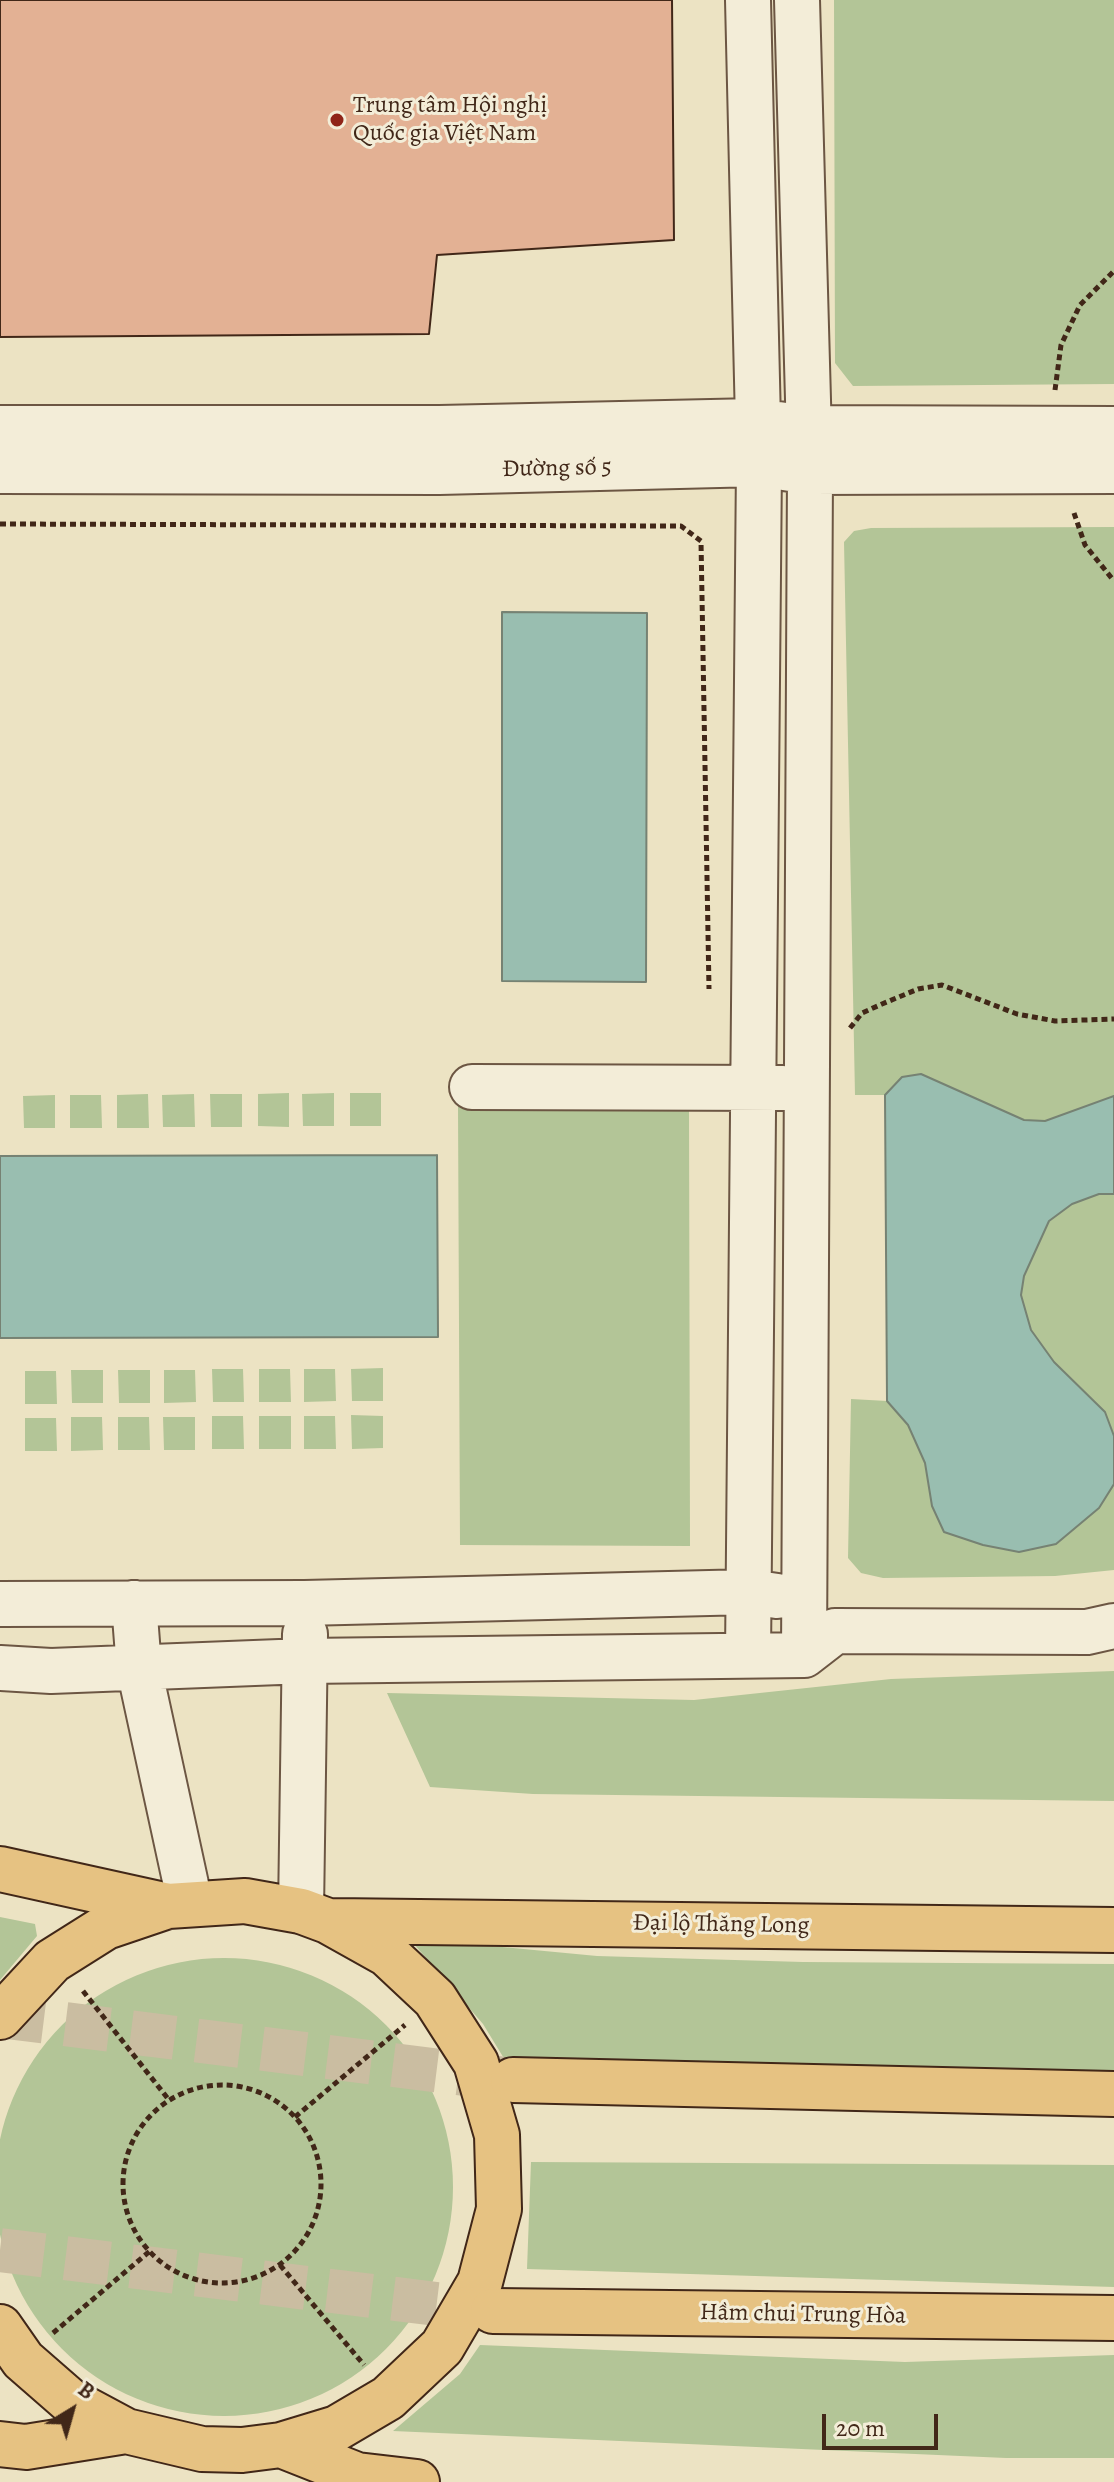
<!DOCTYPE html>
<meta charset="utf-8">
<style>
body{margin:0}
#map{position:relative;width:1114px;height:2482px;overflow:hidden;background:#ece3c3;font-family:Alegreya,serif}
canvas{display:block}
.north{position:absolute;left:32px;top:2370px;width:80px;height:80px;-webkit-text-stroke:6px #f3edd8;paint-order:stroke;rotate:37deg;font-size:22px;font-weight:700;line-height:32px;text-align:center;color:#412718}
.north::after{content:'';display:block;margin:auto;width:28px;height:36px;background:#412718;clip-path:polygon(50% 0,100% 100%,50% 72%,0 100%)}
.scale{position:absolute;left:822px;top:2414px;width:116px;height:36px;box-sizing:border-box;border:4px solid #412718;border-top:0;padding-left:10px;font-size:24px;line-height:28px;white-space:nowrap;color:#412718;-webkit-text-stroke:6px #f3edd8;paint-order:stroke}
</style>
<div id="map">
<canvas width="1114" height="2482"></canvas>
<div class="north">B</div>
<div class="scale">20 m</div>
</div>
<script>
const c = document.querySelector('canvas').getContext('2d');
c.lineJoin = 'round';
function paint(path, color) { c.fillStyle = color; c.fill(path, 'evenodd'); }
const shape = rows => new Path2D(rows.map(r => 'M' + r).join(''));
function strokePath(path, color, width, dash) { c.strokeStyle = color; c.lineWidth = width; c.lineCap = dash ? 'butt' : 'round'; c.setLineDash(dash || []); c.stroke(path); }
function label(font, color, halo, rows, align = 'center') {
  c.font = font + ' Alegreya,serif'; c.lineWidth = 6; c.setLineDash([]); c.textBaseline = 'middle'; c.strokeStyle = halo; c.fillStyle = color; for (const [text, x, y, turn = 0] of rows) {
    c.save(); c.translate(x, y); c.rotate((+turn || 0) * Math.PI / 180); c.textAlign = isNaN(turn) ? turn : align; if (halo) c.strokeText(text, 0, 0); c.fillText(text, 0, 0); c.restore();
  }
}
paint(shape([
 [834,0,1114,0,1114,384,853,386,835,363],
 [1114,527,1114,1096,1045,1121,1024,1120,921,1074,902,1078,885,1095,855,1095,844,542,854,531,871,528],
 [289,1093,289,1127,258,1126,258,1094],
 [334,1093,334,1126,303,1126,302,1094],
 [350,1093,381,1093,381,1126,350,1126],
 [148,1094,149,1128,117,1128,117,1095],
 [194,1094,195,1127,163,1127,162,1095],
 [210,1094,242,1094,242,1127,211,1127],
 [55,1095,55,1128,24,1128,23,1096],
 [70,1095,101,1095,102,1128,70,1128],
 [458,1107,689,1108,690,1546,460,1545],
 [1099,1194,1114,1194,1114,1436,1105,1412,1054,1362,1031,1330,1021,1295,1024,1276,1049,1221,1072,1204],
 [383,1368,383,1401,352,1401,351,1369],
 [212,1369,243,1369,244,1402,213,1402],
 [259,1369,290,1369,291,1402,259,1402],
 [304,1369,335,1369,336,1401,304,1402],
 [71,1370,103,1370,103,1403,72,1403],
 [118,1370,150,1370,150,1403,119,1403],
 [164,1370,195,1370,196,1402,164,1403],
 [25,1371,56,1371,57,1404,25,1404],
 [851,1399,887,1401,908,1425,925,1463,932,1506,944,1532,983,1545,1019,1552,1099,1508,1114,1484,1114,1570,1055,1576,883,1578,861,1573,848,1558],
 [351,1415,383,1416,383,1448,352,1449],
 [212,1416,243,1416,244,1449,212,1449],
 [259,1416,291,1416,291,1449,259,1449],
 [304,1416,335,1416,336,1449,304,1449],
 [71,1417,102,1417,103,1450,71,1451],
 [118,1417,149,1417,150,1450,118,1450],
 [163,1417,195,1417,195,1450,164,1450],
 [25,1418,56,1418,57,1451,25,1451],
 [1114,1671,1114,1801,533,1794,430,1787,387,1693,694,1700,891,1679],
 [0,1917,35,1924,37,1936,0,1980],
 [429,1940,597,1956,803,1962,1114,1964,1114,2075,505,2060,483,2024,414,1944],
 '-5 2187a229 229 0 1 1 458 0a229 229 0 1 1-458 0Z',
 [531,2162,1114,2165,1114,2287,527,2269],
 [480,2345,905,2362,1114,2355,1114,2458,1006,2458,393,2431,460,2374]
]), '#b3c597');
const water = shape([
 [502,612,647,613,646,982,502,981,502,612],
 [921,1074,1024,1120,1045,1121,1114,1096,1114,1194,1099,1194,1072,1204,1049,1221,1024,1276,1021,1295,1031,1330,1054,1362,1105,1412,1114,1436,1114,1484,1099,1508,1056,1544,1019,1552,983,1545,944,1532,932,1506,925,1463,908,1425,887,1401,885,1095,902,1077,921,1074],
 [437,1155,438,1337,0,1338,0,1156,437,1155]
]);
paint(water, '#99beb0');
strokePath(water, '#768273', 2);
const building = shape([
 [0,0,672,0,674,240,437,255,429,334,0,337,0,0]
]);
paint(building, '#e3b194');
strokePath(building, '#412718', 2);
strokePath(shape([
 [0,2016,513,2080],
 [0,2250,493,2311]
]), '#cabda1', 44, [44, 22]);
const minor = shape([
 [797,0,810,472,804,1655],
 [0,428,439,428,756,421,808,428,1114,429],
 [0,471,439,472,759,464,810,472,1114,471],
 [472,1087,783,1088],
 [134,1603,139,1668,190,1903],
 [0,1604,304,1603,750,1592,777,1596],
 [748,1654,759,464,748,0],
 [0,1668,51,1671,305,1661,804,1655,835,1631,1087,1632,1114,1626],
 [301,1911,305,1634]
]);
const major = shape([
 [0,1869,168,1906],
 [332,1921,1114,1930],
 [0,2017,52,1961,106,1927,168,1906,245,1901,301,1911,328,1921,387,1954,435,1999,476,2063,497,2135,499,2209,480,2282,442,2347,388,2398,337,2428,281,2445,242,2450,202,2449,126,2431,70,2401,23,2360,0,2327],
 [0,2444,26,2447,126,2431],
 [281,2445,357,2475,417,2482]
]);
const highway = shape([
 [513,2080,1114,2094],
 [493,2311,1114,2318]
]);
strokePath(minor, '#6c5643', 48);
strokePath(major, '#412718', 48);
strokePath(highway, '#412718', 48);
strokePath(shape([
 [1055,390,1061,345,1080,305,1114,271],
 [1074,513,1085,545,1114,581],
 [0,524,681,526,701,541,709,989],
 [850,1028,862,1013,882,1004,918,989,942,985,1017,1014,1055,1021,1114,1019],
 [83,1991,169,2100],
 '123 2184a99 99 0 1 1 198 0a99 99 0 1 1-198 0Z',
 [295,2117,405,2025],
 [280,2265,364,2365],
 [53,2333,150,2251]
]), '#412718', 5, [6, 4]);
strokePath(minor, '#f3edd8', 44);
strokePath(major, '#e6c282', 44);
strokePath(highway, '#e6c282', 44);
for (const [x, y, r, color] of [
 [337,120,8,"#8f2418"]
]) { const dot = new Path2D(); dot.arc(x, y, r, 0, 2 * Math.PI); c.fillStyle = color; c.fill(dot); strokePath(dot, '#f3edd8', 3); }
label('24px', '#412718', '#f3edd8', [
 ["Trung tâm Hội nghị",353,106],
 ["Quốc gia Việt Nam",353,134]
], 'left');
label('24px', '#412718', '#f3edd8', [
 ["Đường số 5",557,469,-1],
 ["Đại lộ Thăng Long",721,1925,1],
 ["Hầm chui Trung Hòa",803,2315,1]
]);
</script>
